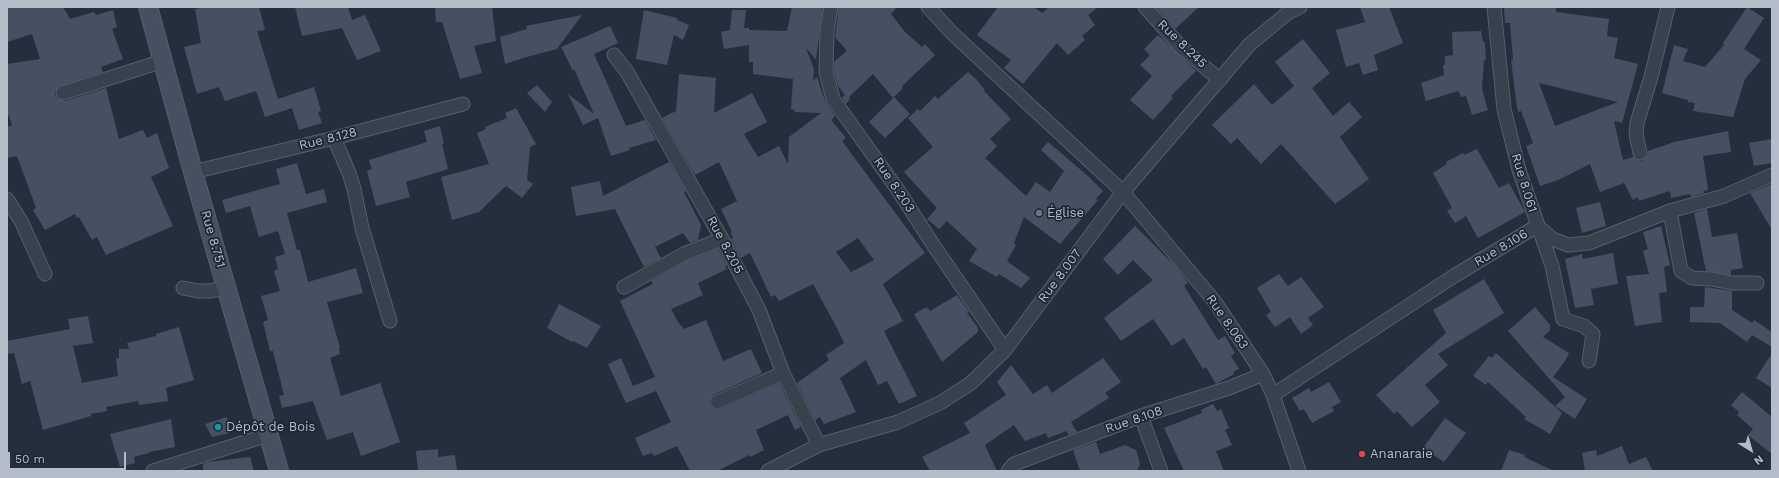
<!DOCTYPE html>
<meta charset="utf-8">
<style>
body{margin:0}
#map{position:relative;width:1779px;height:478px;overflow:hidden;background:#242f3e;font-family:"Work Sans",sans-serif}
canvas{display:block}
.frame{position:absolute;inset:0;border:8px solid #b4bcc9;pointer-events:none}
.north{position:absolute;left:1731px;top:430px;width:40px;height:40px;-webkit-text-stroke:3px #1d2633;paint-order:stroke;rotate:143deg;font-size:11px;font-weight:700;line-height:16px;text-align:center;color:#b4bcc9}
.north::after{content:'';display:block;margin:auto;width:14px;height:18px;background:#b4bcc9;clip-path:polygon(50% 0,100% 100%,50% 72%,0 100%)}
.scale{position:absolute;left:8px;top:452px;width:118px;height:18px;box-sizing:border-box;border:2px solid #b4bcc9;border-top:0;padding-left:5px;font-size:12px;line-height:14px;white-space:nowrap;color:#b4bcc9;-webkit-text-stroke:3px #1d2633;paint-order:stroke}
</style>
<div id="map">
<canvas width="1779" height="478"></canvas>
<div class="frame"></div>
<div class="north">N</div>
<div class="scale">50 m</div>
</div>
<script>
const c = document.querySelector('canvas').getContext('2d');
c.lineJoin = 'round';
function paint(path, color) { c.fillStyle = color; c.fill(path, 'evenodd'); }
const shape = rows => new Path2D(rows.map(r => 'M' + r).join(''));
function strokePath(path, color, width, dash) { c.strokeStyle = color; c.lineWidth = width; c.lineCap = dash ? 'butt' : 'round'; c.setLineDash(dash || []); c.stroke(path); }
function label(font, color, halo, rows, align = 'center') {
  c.font = font + ' "Work Sans",sans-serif'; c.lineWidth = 3.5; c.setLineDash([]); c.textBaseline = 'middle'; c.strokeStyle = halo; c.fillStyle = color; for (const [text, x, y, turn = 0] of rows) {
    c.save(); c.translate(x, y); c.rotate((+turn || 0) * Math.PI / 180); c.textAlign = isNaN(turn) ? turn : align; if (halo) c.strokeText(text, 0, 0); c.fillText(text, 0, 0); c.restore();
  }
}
paint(shape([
 [7,7,63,7,70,19,94,12,96,15,113,10,117,27,112,29,123,59,101,67,103,72,60,86,55,91,55,95,58,99,65,101,106,88,119,139,143,130,147,138,157,133,169,168,151,177,173,226,106,255,97,237,92,240,79,217,77,218,75,214,45,230,33,210,36,208,17,156,7,158,7,127,12,125,7,111,7,64,40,59,32,34,7,42],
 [206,7,259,7,265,30,257,31,278,99,314,87,321,111,318,112,322,123,299,130,292,108,265,117,256,91,225,101,219,87,197,94,184,47,201,43,195,9],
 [295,7,348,7,352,20,365,15,381,51,357,60,342,28,302,36],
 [435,7,492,7,496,41,474,46,482,73,460,79,442,22,436,22],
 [792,7,823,7,816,60,806,48,814,69,813,81,817,77,825,101,835,116,831,120,846,138,842,141,925,253,883,284,903,321,884,331,917,396,899,404,887,381,878,385,866,360,840,378,856,412,824,424,820,417,815,420,797,383,829,360,826,355,844,343,838,330,813,284,779,301,775,295,771,297,750,253,741,258,731,239,733,238,731,233,732,232,721,209,737,201,719,162,695,175,662,118,676,111,679,74,716,78,714,113,752,93,767,122,744,134,758,157,779,146,788,164,789,137,821,113,795,112,795,110,791,109,793,79,753,74,753,62,749,62,749,45,724,49,721,32,730,30,732,10,746,10,744,28,749,28,749,30,787,31],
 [858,238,874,260,851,272,836,252],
 [839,7,897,7,891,14,905,32,922,47,925,44,935,55,902,86,903,88,893,98,873,74,849,97,850,99,846,104,842,97,845,95,838,86,834,71,834,62,847,51,835,37],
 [998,7,1034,7,1042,13,1049,7,1098,7,1088,15,1095,25,1082,36,1085,40,1068,55,1057,43,1023,84,1004,68,1011,60,977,35],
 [1156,7,1199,7,1175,29],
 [1360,7,1389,7,1403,43,1374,55,1378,70,1363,75,1359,63,1346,67,1336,30,1365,22],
 [1504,7,1556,7,1556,12,1609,19,1607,36,1618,38,1614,58,1638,64,1622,123,1614,121,1623,160,1633,157,1637,160,1642,161,1647,156,1648,151,1674,142,1728,131,1731,152,1703,156,1708,190,1703,191,1704,193,1691,197,1690,194,1671,198,1670,191,1639,201,1638,197,1633,200,1624,183,1600,192,1590,164,1558,180,1540,186,1526,146,1533,143,1521,111,1518,112,1516,100,1511,60,1513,60,1510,23,1505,23],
 [1539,83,1618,102,1555,126],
 [1747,7,1764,18,1744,49,1761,60,1745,79,1733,117,1693,111,1695,103,1688,102,1688,100,1662,93,1674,45,1688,49,1683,61,1705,67,1724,45,1723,43],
 [644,10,677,18,677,20,689,25,683,40,674,35,667,65,636,59],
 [582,15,557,49,523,58,505,64,500,37,527,29,526,26],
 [610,26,618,43,594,54,626,126,645,120,656,140,629,148,630,150,611,156,598,118,583,125,568,94,594,114,574,69,573,71,561,47],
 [1481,31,1483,42,1485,42,1486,60,1484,60,1482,89,1488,110,1472,115,1466,96,1461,97,1458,91,1426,101,1421,83,1444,75,1443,65,1445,65,1445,56,1453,55,1452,32],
 [1158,35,1196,71,1171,96,1173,98,1153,120,1130,100,1152,76,1140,65,1150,55,1144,49],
 [1303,39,1330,73,1312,88,1333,116,1349,102,1362,117,1340,137,1369,179,1335,204,1281,144,1261,164,1237,138,1231,144,1212,125,1254,84,1272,105,1294,86,1275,62],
 [968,72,975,78,985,90,984,91,1011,119,990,139,997,146,985,158,1026,196,1036,182,1050,192,1064,171,1041,150,1048,142,1088,176,1103,191,1096,199,1098,200,1060,244,1024,217,1014,243,1016,245,1007,261,1030,278,1021,288,999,274,997,277,969,261,977,249,947,221,939,229,927,219,937,208,904,172,933,147,908,118,918,109,920,111,935,96,938,99],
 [537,85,552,102,545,112,527,93],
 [894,97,910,114,885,138,869,122],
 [516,108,536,144,530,147,527,180,533,184,522,198,506,186,479,212,452,220,441,177,489,164,477,133,486,129,485,127,507,118,505,113],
 [440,126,444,144,442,144,448,169,406,182,410,197,376,206,367,171,372,169,369,160,427,142,424,131],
 [1772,139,1772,163,1754,166,1749,143],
 [1477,149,1499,188,1509,183,1525,212,1478,238,1466,216,1455,223,1447,211,1452,208,1433,173,1447,164,1446,162,1463,153,1464,155],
 [669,162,686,191,684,192,701,225,698,240,690,243,683,233,655,247,661,258,644,267,615,209,576,216,571,187,600,181,603,196],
 [297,163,306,194,324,189,327,202,287,213,297,250,300,250,308,282,356,268,363,293,327,302,340,348,339,348,340,354,330,358,341,396,380,383,400,442,361,456,353,432,327,440,313,401,282,408,279,396,284,395,273,351,270,351,263,322,268,320,261,296,280,291,274,271,278,269,275,257,285,254,278,231,259,237,250,206,226,213,222,200,280,184,276,169],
 [1772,184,1772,230,1750,193],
 [1600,202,1606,226,1582,233,1576,208],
 [1707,209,1712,237,1737,233,1743,268,1731,270,1731,275,1706,271,1694,213],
 [1135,226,1176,267,1188,283,1184,286,1218,340,1225,336,1235,353,1231,356,1239,369,1233,372,1234,374,1216,384,1206,367,1203,369,1184,338,1172,346,1153,319,1121,341,1104,318,1153,280,1133,260,1118,275,1103,259],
 [1661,226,1670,265,1664,267,1667,292,1659,293,1662,322,1635,326,1626,276,1649,274,1643,251,1648,249,1643,232],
 [718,249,727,266,725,266,727,269,698,283,703,295,671,309,678,322,684,329,706,320,723,361,751,349,762,373,713,395,709,401,710,406,716,410,720,409,779,383,801,427,795,430,788,415,756,430,764,450,750,457,749,455,717,471,690,471,677,446,654,456,652,453,643,456,635,438,671,422,656,391,626,403,608,364,621,358,633,386,655,377,620,301,653,284,651,281,687,261],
 [1613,253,1618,284,1591,289,1594,305,1575,308,1565,259,1582,254,1583,259],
 [1279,274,1288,286,1301,277,1324,307,1308,318,1313,325,1301,334,1290,317,1275,327,1266,315,1271,312,1257,288],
 [1484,279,1504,313,1438,354,1448,365,1425,385,1440,402,1412,427,1397,411,1394,414,1376,395,1446,333,1433,310],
 [1705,287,1732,291,1732,310,1752,323,1754,320,1772,332,1772,347,1752,335,1747,342,1720,323,1690,322,1690,307,1704,307],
 [957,295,969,312,967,313,978,328,978,332,942,362,914,314,927,307,930,311],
 [559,304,601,326,587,348,573,341,572,342,547,328],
 [1535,307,1550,325,1550,330,1543,337,1569,353,1565,361,1553,377,1587,399,1575,419,1555,406,1565,397,1508,331],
 [88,316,93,343,73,346,82,383,118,376,116,359,119,358,119,349,129,349,127,343,156,336,156,334,179,327,194,380,166,388,168,401,139,405,138,401,106,407,107,411,91,414,91,416,43,430,30,381,22,384,14,353,7,354,7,341,70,329,68,319],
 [1496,353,1562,413,1550,434,1524,419,1526,417,1488,382,1486,385,1473,376,1489,356,1492,358],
 [1772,353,1772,388,1756,378],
 [1103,358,1121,382,1105,393,1109,398,1071,422,1077,432,1068,435,1067,431,1048,438,1046,433,1025,441,1014,425,985,445,997,471,930,471,922,457,970,433,964,423,1006,395,997,382,1011,365,1033,394,1047,385,1052,393],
 [1329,382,1341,402,1332,407,1334,411,1312,423,1304,409,1300,411,1292,398,1309,388,1311,392],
 [1742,392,1772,417,1772,454,1748,435,1753,429,1737,415,1739,412,1731,405],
 [1213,404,1217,411,1221,409,1229,428,1225,430,1232,445,1216,451,1224,471,1184,471,1164,428,1202,413,1201,410],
 [227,417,230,433,212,437,205,424],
 [1445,418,1466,433,1444,462,1423,448],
 [171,419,175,447,149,452,149,453,134,457,135,463,120,467,110,434],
 [1096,442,1100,454,1125,445,1136,450,1140,464,1137,471,1080,471,1073,450],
 [1622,446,1629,464,1646,457,1653,471,1585,471,1582,453,1596,450,1597,456],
 [438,449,438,457,455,455,457,471,418,471,416,451],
 [1509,450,1525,455,1524,457,1554,471,1501,471],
 [250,457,254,471,203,471,203,464,208,462]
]), '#455162');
const street = shape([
 [831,7,827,31,826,72,833,99,898,190,934,246,1005,350],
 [928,7,953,34,1123,192,1215,302,1263,374,1273,395,1299,471],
 [1145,7,1181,47,1220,80],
 [1494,7,1504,109,1519,170,1552,266,1563,319,1584,326,1593,334,1589,361],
 [614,55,627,72,722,239,759,310,783,373,819,445],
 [63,93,163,61],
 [334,138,349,173,354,189,362,228,390,321],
 [1640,153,1636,134,1637,123,1651,77,1668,7],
 [193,172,334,138,463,104],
 [7,199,21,221,45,274],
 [1670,211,1681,271,1692,278,1712,279,1732,283,1757,283],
 [624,287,684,254,722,239],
 [183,288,198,291,209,291,227,288],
 [1273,395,1454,276,1537,226,1553,239,1568,245,1589,243,1670,211,1724,196,1772,175],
 [717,402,783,373],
 [1141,416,1161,471],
 [153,471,268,435],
 [768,471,819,445,898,422,940,403,971,383,1005,350,1123,192,1250,44,1289,12,1300,7],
 [1008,471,1014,464,1141,416,1229,388,1263,374]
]);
const secondary = shape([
 [148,7,193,172,279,471]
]);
strokePath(street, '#565f6c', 15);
strokePath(secondary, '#565f6c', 20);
strokePath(street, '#38414e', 13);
strokePath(secondary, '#465061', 18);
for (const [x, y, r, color] of [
 [1039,213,4,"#6b7280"],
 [218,427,4,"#0f9aa8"],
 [1362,454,4,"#e0444e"]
]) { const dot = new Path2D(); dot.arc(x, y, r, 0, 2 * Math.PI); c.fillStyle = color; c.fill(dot); strokePath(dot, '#1d2633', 1.5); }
label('13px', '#b4bcc9', '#1d2633', [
 ["Rue 8.245",1182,44,44],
 ["Rue 8.128",328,139,-14],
 ["Rue 8.061",1524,183,73],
 ["Rue 8.203",894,185,56],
 ["Rue 8.751",213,239,74],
 ["Rue 8.205",725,245,62],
 ["Rue 8.106",1501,248,-31],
 ["Rue 8.007",1060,276,-53],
 ["Rue 8.063",1227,322,55],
 ["Rue 8.108",1134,420,-19]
]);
label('13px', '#b4bcc9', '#1d2633', [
 ["Église",1047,213],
 ["Dépôt de Bois",226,427],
 ["Ananaraie",1370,454]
], 'left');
</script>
